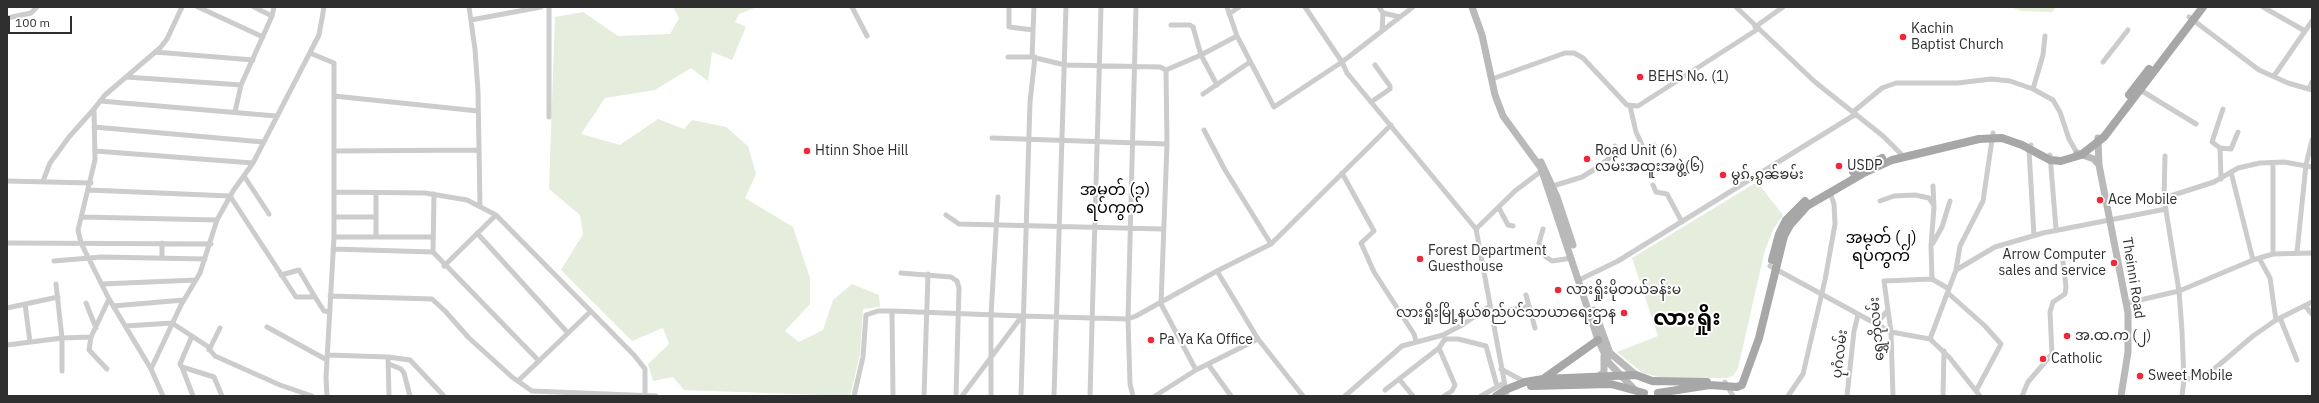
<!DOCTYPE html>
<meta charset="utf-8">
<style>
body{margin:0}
#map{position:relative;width:2319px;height:403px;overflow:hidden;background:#fff;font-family:"IBM Plex Sans",sans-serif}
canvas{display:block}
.frame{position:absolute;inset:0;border:8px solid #2f2f2f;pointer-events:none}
.scale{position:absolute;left:8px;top:16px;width:64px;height:18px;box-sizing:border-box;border:2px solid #2f2f2f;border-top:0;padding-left:5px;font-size:12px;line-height:14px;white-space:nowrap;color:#2f2f2f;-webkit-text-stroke:3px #fff;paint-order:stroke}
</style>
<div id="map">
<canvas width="2319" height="403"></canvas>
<div class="frame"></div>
<div class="scale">100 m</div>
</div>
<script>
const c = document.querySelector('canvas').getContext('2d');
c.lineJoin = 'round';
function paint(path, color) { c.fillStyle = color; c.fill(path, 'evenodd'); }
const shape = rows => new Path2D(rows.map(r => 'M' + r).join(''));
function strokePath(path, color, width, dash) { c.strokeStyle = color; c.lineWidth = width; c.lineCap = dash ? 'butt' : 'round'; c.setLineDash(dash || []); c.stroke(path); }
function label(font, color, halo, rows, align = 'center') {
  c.font = font + ' "IBM Plex Sans","Noto Sans Myanmar",sans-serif'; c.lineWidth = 4; c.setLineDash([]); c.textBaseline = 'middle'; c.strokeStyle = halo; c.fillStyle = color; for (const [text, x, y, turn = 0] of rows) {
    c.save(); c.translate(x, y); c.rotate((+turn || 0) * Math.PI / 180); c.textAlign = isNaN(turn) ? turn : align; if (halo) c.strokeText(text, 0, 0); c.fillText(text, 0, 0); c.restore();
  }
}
paint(shape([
 [673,7,757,7,739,14,735,22,746,27,732,60,712,52,708,81,691,68,655,90,605,98,581,134,620,145,658,119,684,129,692,120,726,127,748,146,756,174,745,198,793,227,810,278,810,304,785,331,799,342,823,330,833,300,852,284,879,295,880,307,863,309,860,354,850,396,684,390,673,377,653,381,648,364,669,344,663,328,632,341,561,270,583,234,580,215,549,189,555,17,583,12,618,36,670,34,679,18],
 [2011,7,2056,7,2052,12,2022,11],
 [1757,182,1783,215,1774,228,1765,250,1738,368,1733,376,1726,378,1663,378,1643,373,1617,352,1658,336,1632,258]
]), '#e5eddc');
strokePath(shape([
 [198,7,263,37],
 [254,7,272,16],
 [469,7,475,49,478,91,480,207],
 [549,7,549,117],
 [852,7,867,36],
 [1009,7,1009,27,1033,30],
 [1034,7,1032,57,1065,65,1160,67,1166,70,1167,144,1161,304,1196,370],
 [1227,7,1237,36,1274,107,1342,62,1305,7],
 [1379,7,1383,13],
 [1413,7,1342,62,1347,73,1476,229],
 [1736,7,1815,82,1883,136,1904,157],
 [2263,7,2305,31],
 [1229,14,1239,7],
 [2189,17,2259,70,2288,83,2312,90],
 [7,18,31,13,37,7],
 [471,20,541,7],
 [1171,25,1190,25,1193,27,1201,55,1217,85],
 [1755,27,1783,7],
 [1382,31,1383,13,1400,17],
 [155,52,253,60],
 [310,53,334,63,334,96],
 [1008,57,1032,57],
 [2103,62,2128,30],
 [1166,70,1201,55,1237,36],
 [2274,76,2312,21],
 [126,77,241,85],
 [1492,79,1565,53,1574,53,1583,58,1627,105,1638,106,1758,29],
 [2137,88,2196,124],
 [2033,89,2043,55,2045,36],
 [2309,89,2312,82],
 [1203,94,1250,62],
 [100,101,276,116],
 [1371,102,1390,89,1390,86,1375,65],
 [1630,106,1636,132,1643,147,1647,149,1654,145],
 [2223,109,2212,142,2220,148,2231,149,2238,132],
 [235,112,241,85,272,16,274,7],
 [1853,112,1882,88,1896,83,1958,83,1991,79,2010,81,2033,89,2053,100,2060,112,2069,139,2077,153],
 [94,127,263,142],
 [1204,130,1225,170,1271,244],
 [992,138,1167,144],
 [2031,145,2029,150,2034,236],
 [2220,148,2221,179],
 [95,151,253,163],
 [334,151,479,150],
 [2050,155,2056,229],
 [2165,156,2164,198,2179,291,2182,331,2184,380,2182,396],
 [2231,172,2253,260],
 [1342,173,1374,231,1361,243,1374,272,1414,334,1416,341],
 [244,176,269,214],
 [7,181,91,183],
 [43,181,50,163,69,137,94,109],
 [1653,185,1656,192,1667,194,1682,222],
 [1553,186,1582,177,1595,169,1611,157,1615,146],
 [89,190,230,196,296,297,315,297,324,311,330,312],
 [334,192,334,96,478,111],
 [434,194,433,252,539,361],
 [2164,198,2214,182,2238,168,2260,163,2284,162,2312,167],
 [1880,201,1894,196,1915,195,1929,198,1933,204],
 [1499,208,1508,225,1513,226],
 [946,215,959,224,1162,229],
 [82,217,217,220],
 [334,217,375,217],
 [1543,229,1539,243,1541,251,1546,257,1552,261,1572,258],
 [477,233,568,333],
 [334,237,433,237],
 [376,237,376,193],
 [7,243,211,244],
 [162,243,162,258],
 [1933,243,1942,227,1950,201],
 [333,249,433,252],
 [2297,252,2306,165,2312,140],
 [2273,254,2273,163],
 [2259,258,2270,278,2276,320],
 [54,261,101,257,205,259],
 [444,266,496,215],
 [1770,266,1891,332,1930,339,1949,357,1980,396],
 [1956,270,1995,247,2043,233,2166,209],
 [1217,271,1258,339,1303,396],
 [901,273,951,277,957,281,959,288,956,396],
 [281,275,299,270,315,297],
 [1932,279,1931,246,1934,207,1933,186],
 [1579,280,1618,261,1856,114],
 [56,284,62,338,62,371],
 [102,284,196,280],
 [1948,293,1985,326,2001,344,1976,391],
 [1526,295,1529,306],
 [330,296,432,299,445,311,469,338,512,377,532,391,656,396],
 [86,303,96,328],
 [2127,303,2179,291,2253,260,2273,254,2312,253],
 [25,304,30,342],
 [113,306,184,300],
 [2306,307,2312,314],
 [7,308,58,297],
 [1491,314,1529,306,1535,328],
 [2280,318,2297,360],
 [1876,324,1888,310],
 [126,326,172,323,207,346,215,356,280,385,312,396],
 [267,327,327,360],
 [192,336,180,364,182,367,214,377,222,396],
 [91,337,89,350,107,369],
 [1930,339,1956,270,1960,246,1983,201,1993,133],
 [7,345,62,338,91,337,109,299],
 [209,350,220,328],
 [328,355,388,357,389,396],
 [388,357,410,360,444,396],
 [389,364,401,369,404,373,410,396],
 [1208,364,1231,396],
 [182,367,193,396],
 [151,369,181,305,200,273,217,220,233,191,253,163,319,35,324,7],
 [1501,369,1525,382],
 [1399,379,1413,396],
 [2184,380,2205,375,2213,370,2253,336,2276,320,2312,302],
 [518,381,590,312],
 [1725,382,1733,396],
 [1385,390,1439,348],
 [163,396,151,369,109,299,81,243,78,230,95,160,94,109,105,95,160,48,167,39,182,7],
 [327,396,326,378,334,237,334,192,425,193,467,200,496,215,634,355,645,369,645,396],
 [854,396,863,357,866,315,878,311,892,311],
 [893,396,892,311,1022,316],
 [924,396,928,274],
 [962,396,1022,316,1128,319,1136,316,1217,271,1271,244,1391,125],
 [991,396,991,315,998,197],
 [1021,396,1030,102,1035,57],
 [1054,396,1066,7],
 [1090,396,1101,7],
 [1133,396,1130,384,1128,319,1136,7],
 [1155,396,1196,370,1258,339],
 [1345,396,1402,346,1443,335,1462,325,1490,306],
 [1444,396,1452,391,1455,385,1439,348,1445,339,1458,339,1486,346,1497,386],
 [1481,396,1504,383],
 [1507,396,1476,229,1515,191,1544,169],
 [1788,396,1803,374,1825,280,1835,224,1834,204,1830,192],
 [1847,396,1854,331,1858,315],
 [1893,396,1891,332,1884,281,1932,279,1949,289],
 [1943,396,1944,351],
 [2022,396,2028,382,2052,354,2050,312,2053,302,2065,294,2066,287,2062,253]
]), '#ccc', 5);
strokePath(shape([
 [1472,7,1482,35,1495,95,1503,116,1541,168,1598,340,1609,363,1634,389],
 [2098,138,2099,165,2128,313,2128,352,2121,396],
 [2077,153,2094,159,2099,165],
 [1541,162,1557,197,1573,245],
 [1594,310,1610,353,1636,375],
 [1598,377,1604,372,1604,356]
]), '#b9b9b9', 7);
strokePath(shape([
 [2129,95,2149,69],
 [1853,172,1882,158],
 [1772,260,1779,234,1786,220,1805,201],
 [1543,379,1598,340],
 [1654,381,1707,382],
 [1531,386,1611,384,1644,393],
 [1658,393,1710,385,1737,387,1742,385,1759,338,1784,236,1790,225,1807,206,1862,174,1892,160,1979,139,2002,138,2022,145,2050,160,2061,161,2081,155,2104,137,2203,7],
 [1496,396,1505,390,1525,382,1543,379,1636,375,1652,381]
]), '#a7a7a7', 8);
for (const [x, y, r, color] of [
 [1903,37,4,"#f02738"],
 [1640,77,4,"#f02738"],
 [807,151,4,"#f02738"],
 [1587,159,4,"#f02738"],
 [1839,166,4,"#f02738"],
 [1723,175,4,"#f02738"],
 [2100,200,4,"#f02738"],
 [1420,259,4,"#f02738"],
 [2114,263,4,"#f02738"],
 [1558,290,4,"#f02738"],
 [1624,313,4,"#f02738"],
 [2067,336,4,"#f02738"],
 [1151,340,4,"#f02738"],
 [2043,359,4,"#f02738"],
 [2140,376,4,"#f02738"]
]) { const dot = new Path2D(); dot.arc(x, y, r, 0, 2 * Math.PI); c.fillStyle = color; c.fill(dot); strokePath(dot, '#fff', 1.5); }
label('14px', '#2f2f2f', '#fff', [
 ["Kachin",1911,29],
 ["Baptist Church",1911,45],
 ["BEHS No. (1)",1648,77],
 ["Htinn Shoe Hill",815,151],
 ["Road Unit (6)",1595,151],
 ["လမ်းအထူးအဖွဲ့(၆)",1595,167],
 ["USDP",1847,166],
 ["မွၵ်ႇၵွၼ်ၶမ်း",1731,175],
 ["Ace Mobile",2108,200],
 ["Forest Department",1428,251],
 ["Guesthouse",1428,267],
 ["Arrow Computer",2106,255,"right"],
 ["sales and service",2106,271,"right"],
 ["လားရှိုးမိုတယ်ခန်းမ",1566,290],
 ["လားရှိုးမြို့နယ်စည်ပင်သာယာရေးဌာန",1616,313,"right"],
 ["အ.ထ.က (၂)",2075,336],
 ["Pa Ya Ka Office",1159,340],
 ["Catholic",2051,359],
 ["Sweet Mobile",2148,376]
], 'left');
label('14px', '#2f2f2f', '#fff', [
 ["Theinni Road",2133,278,81],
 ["ရွှေဘိုလမ်း",1877,329,-95],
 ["ပုဂံလမ်း",1840,354,-83]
]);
label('16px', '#000', '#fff', [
 ["အမှတ် (၁)",1115,190],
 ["ရပ်ကွက်",1115,208],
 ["အမှတ် (၂)",1881,238],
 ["ရပ်ကွက်",1881,256]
]);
label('bold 22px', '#000', '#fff', [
 ["လားရှိုး",1687,319]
]);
</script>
